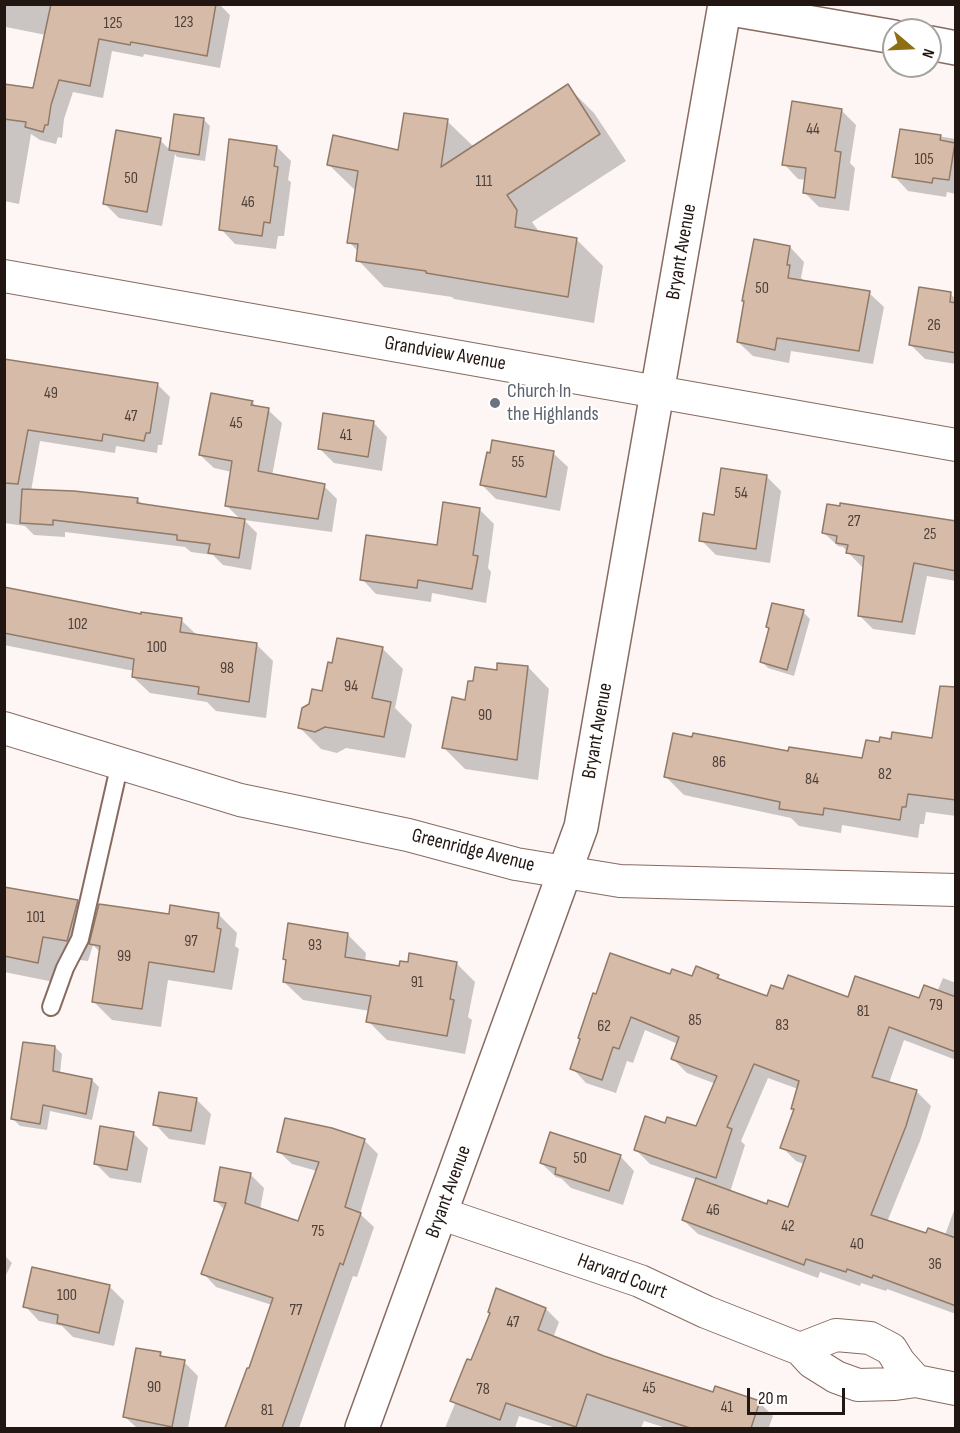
<!DOCTYPE html>
<style>
body{margin:0}
#map{position:relative;width:960px;height:1433px;overflow:hidden;background:#fdf6f4;font-family:"Sofia Sans Condensed",sans-serif}
canvas{display:block}
.frame{position:absolute;inset:0;border:6px solid #211612;pointer-events:none}
.north{position:absolute;left:882px;top:18px;width:60px;height:60px;box-sizing:border-box;background:#fff;border:2px solid #a6a2a0;border-radius:50%;rotate:109deg;font-size:16px;font-weight:700;line-height:24px;text-align:center;color:#211612}
.north::after{content:'';display:block;margin:auto;width:21px;height:27px;background:#8f6f13;clip-path:polygon(50% 0,100% 100%,50% 72%,0 100%)}
.scale{position:absolute;left:747px;top:1388px;width:98px;height:27px;box-sizing:border-box;border:3px solid #211612;border-top:0;padding-left:8px;font-size:18px;line-height:21px;white-space:nowrap;color:#211612;-webkit-text-stroke:4px #fff;paint-order:stroke}
</style>
<div id="map">
<canvas width="960" height="1433"></canvas>
<div class="frame"></div>
<div class="north">N</div>
<div class="scale">20 m</div>
</div>
<script>
const c = document.querySelector('canvas').getContext('2d');
c.lineJoin = 'round';
function paint(path, color) { c.fillStyle = color; c.fill(path, 'evenodd'); }
const shape = rows => new Path2D(rows.map(r => 'M' + r).join(''));
function strokePath(path, color, width, dash) { c.strokeStyle = color; c.lineWidth = width; c.lineCap = dash ? 'butt' : 'round'; c.setLineDash(dash || []); c.stroke(path); }
function label(font, color, halo, rows, align = 'center') {
  c.font = font + ' "Sofia Sans Condensed",sans-serif'; c.lineWidth = 4.5; c.setLineDash([]); c.textBaseline = 'middle'; c.strokeStyle = halo; c.fillStyle = color; for (const [text, x, y, turn = 0] of rows) {
    c.save(); c.translate(x, y); c.rotate((+turn || 0) * Math.PI / 180); c.textAlign = isNaN(turn) ? turn : align; if (halo) c.strokeText(text, 0, 0); c.fillText(text, 0, 0); c.restore();
  }
}
paint(shape([
 [4,4,219,4,230,15,220,68,144,54,143,57,112,51,103,98,73,92,64,119,62,138,58,137,56,144,40,140,31,134,19,204,4,201,4,86,34,90,46,35,6,27,4,33],
 [567,86,594,113,626,161,532,222,540,233,577,240,603,266,594,323,454,299,452,297,384,287,358,260,359,252,349,242,356,191,328,164,400,152,447,121,474,147],
 [841,110,856,125,850,163,855,168,849,211,819,207,804,192,806,180,798,179,784,164],
 [203,119,210,126,205,161,177,157,175,154,162,226,119,218,105,204,160,140,170,150],
 [901,130,956,139,956,194,947,192,946,197,908,191,894,176],
 [277,147,291,161,288,180,291,182,284,236,278,236,276,249,235,244,221,229],
 [790,247,804,262,801,278,804,281,869,293,884,307,873,364,791,351,789,363,753,356,738,342],
 [950,294,956,299,956,364,925,359,911,345],
 [4,358,10,361,157,384,170,397,162,445,158,445,157,453,116,446,115,453,40,441,31,491,137,499,143,505,241,520,227,506,232,472,214,468,200,455,252,402,257,407,268,410,282,423,272,476,324,486,337,499,332,532,244,520,257,533,251,570,223,565,213,555,191,552,185,547,65,532,65,537,34,535,25,526,4,523],
 [373,422,387,437,382,471,334,463,320,449],
 [553,453,568,467,560,511,496,499,482,485],
 [766,476,781,491,770,563,716,555,701,540,715,516],
 [479,509,494,524,488,568,491,572,486,603,432,593,431,602,376,594,362,579,439,547],
 [956,523,956,581,927,576,915,635,873,629,859,615,865,567,862,567,843,547,838,546,824,533],
 [4,588,142,616,181,620,198,636,257,645,273,661,266,718,216,711,207,702,150,693,133,677,134,671,4,645],
 [803,612,810,619,794,676,768,668,761,661,771,629],
 [382,648,403,669,395,708,412,725,405,758,346,748,337,753,321,749,300,728,323,693],
 [528,667,549,689,538,780,465,769,443,747,466,701,498,672],
 [956,722,956,816,926,812,924,824,920,824,918,838,842,825,841,833,799,826,791,818,684,795,666,777,790,753,864,760,880,744,934,740],
 [4,889,77,901,96,920,218,914,237,933,235,946,239,949,232,990,168,980,161,1027,112,1020,93,1001,101,953,93,945,88,961,64,958,59,983,4,972],
 [347,934,366,953,365,962,400,968,456,963,475,982,468,1017,472,1020,465,1054,387,1040,368,1021,370,1011,303,1000,284,982,288,962,284,959],
 [671,975,692,978,718,976,724,982,768,998,784,991,849,999,920,1000,937,992,943,978,956,983,956,1060,904,1040,889,1083,916,1091,931,1106,920,1141,887,1222,927,1235,945,1235,956,1205,956,1314,887,1289,886,1291,861,1283,860,1286,820,1272,818,1278,698,1234,683,1220,697,1180,650,1164,636,1150,666,1125,697,1128,716,1084,687,1073,673,1059,678,1044,645,1030,633,1063,627,1061,616,1093,586,1083,572,1068],
 [768,1078,798,1089,793,1108,795,1110,782,1147,796,1161,804,1164,789,1208,768,1206,730,1192,745,1145,741,1141],
 [55,1047,62,1054,60,1074,92,1080,99,1087,92,1120,50,1111,47,1130,20,1126,13,1119],
 [196,1099,211,1114,205,1145,169,1139,155,1124],
 [133,1133,148,1148,141,1183,110,1178,96,1164],
 [364,1140,378,1154,360,1214,374,1227,357,1277,353,1276,299,1428,224,1428,225,1425,227,1426,250,1370,272,1305,216,1287,203,1273,225,1210,215,1200,251,1175,264,1188,260,1210,299,1223,317,1171,292,1164,278,1151],
 [620,1156,634,1171,623,1205,571,1188,562,1179,556,1177,541,1163],
 [4,1255,12,1263,4,1279],
 [109,1286,124,1301,114,1346,73,1337,62,1326,39,1321,25,1306],
 [546,1309,559,1322,553,1338,604,1357,714,1394,716,1388,760,1403,773,1416,769,1427,773,1428,666,1428,644,1421,641,1428,556,1428,519,1416,515,1428,445,1428,472,1362],
 [160,1354,165,1358,184,1362,198,1376,188,1428,137,1428,124,1416]
]), '#0003');
const building = shape([
 [51,4,216,4,207,56,131,42,130,45,99,39,90,86,59,80,51,105,48,125,45,125,43,132,25,127,26,122,4,119,4,84,33,88,51,4],
 [568,84,600,134,507,195,517,210,515,227,577,238,568,297,426,273,426,271,356,261,358,244,347,243,358,171,327,165,333,135,398,150,404,113,448,119,441,167,568,84],
 [792,101,842,109,835,151,841,152,835,198,803,193,806,168,782,165,792,101],
 [174,114,204,118,199,155,169,150,174,114],
 [900,129,941,135,940,140,955,143,949,180,933,178,932,183,892,177,900,129],
 [116,130,161,138,147,212,103,204,116,130],
 [229,139,277,146,274,166,278,167,270,223,264,222,262,236,219,230,229,139],
 [754,239,790,246,787,265,790,265,788,278,870,291,859,351,777,338,775,350,737,342,744,301,742,301,754,239],
 [919,287,951,292,950,302,956,303,956,353,909,345,919,287],
 [4,359,158,383,150,433,146,433,144,441,103,434,102,441,28,430,18,484,4,483,4,359],
 [211,393,253,401,251,405,269,408,258,471,325,484,318,519,225,506,232,461,199,455,211,393],
 [323,413,374,421,368,457,318,449,323,413],
 [492,440,554,451,546,497,480,485,487,452,490,453,492,440],
 [721,468,767,475,756,549,699,541,703,513,714,515,721,468],
 [22,489,74,491,138,498,137,503,245,519,239,558,208,553,210,544,177,540,177,535,53,520,53,525,20,523,22,489],
 [443,502,480,508,473,555,478,556,472,589,418,580,417,588,360,580,366,535,437,545,443,502],
 [840,503,956,521,956,571,914,563,902,622,858,616,864,556,846,553,848,545,836,543,837,536,822,533,827,504,840,506,840,503],
 [4,587,141,614,141,612,182,618,180,632,257,643,249,702,198,694,199,687,132,677,134,659,4,633,4,587],
 [772,603,804,610,787,670,760,662,769,628,766,627,772,603],
 [337,638,383,647,372,698,391,702,384,737,325,727,315,732,298,728,302,708,309,704,312,689,322,691,328,662,332,663,337,638],
 [497,663,528,666,517,760,442,748,452,697,465,700,468,681,473,681,475,667,497,670,497,663],
 [940,686,956,687,956,800,908,794,906,807,902,807,900,820,824,808,823,815,779,809,780,802,664,777,673,733,692,737,693,733,788,751,789,747,862,758,866,740,879,742,880,737,891,739,892,732,932,738,940,686],
 [4,887,78,900,67,941,43,937,38,963,4,956,4,887],
 [99,904,169,914,170,905,219,913,217,928,221,929,214,972,149,962,142,1009,92,1002,100,946,89,944,99,904],
 [288,923,348,933,345,957,399,966,400,961,408,962,409,953,457,962,450,999,454,1000,447,1036,366,1022,371,996,283,982,286,960,283,959,288,923],
 [610,953,670,974,672,969,692,976,696,966,719,975,717,978,767,996,771,985,783,989,788,975,848,997,855,976,919,998,924,985,956,997,956,1052,889,1027,872,1077,917,1090,906,1126,871,1215,926,1233,928,1228,956,1238,956,1306,873,1275,872,1278,847,1269,846,1272,806,1259,804,1265,682,1220,696,1178,767,1204,768,1200,788,1207,806,1156,780,1148,794,1109,791,1109,799,1081,754,1064,727,1127,732,1129,716,1178,634,1150,645,1116,665,1123,667,1117,696,1126,717,1076,671,1059,679,1037,631,1017,619,1049,613,1047,602,1080,570,1069,580,1039,578,1038,593,993,596,994,610,953],
 [23,1042,55,1046,53,1071,92,1079,86,1114,43,1105,40,1124,11,1119,23,1042],
 [159,1092,197,1098,191,1131,153,1125,159,1092],
 [285,1118,332,1128,365,1139,345,1207,361,1213,343,1265,340,1263,282,1428,225,1428,247,1368,249,1368,273,1298,201,1274,226,1203,214,1201,220,1167,251,1173,245,1203,298,1221,319,1162,277,1152,285,1118],
 [100,1126,134,1132,127,1170,94,1164,100,1126],
 [550,1132,621,1155,609,1191,555,1174,556,1168,540,1163,550,1132],
 [32,1267,110,1285,99,1333,57,1323,58,1315,23,1307,32,1267],
 [496,1288,546,1308,538,1330,604,1356,713,1392,715,1386,760,1401,751,1428,690,1428,587,1394,576,1427,506,1403,500,1420,450,1401,467,1359,471,1360,490,1313,488,1312,496,1288],
 [136,1348,161,1352,160,1356,185,1360,172,1427,123,1417,136,1348]
]);
paint(building, '#d5bba8');
strokePath(building, '#927a68', 1.5);
const service = shape([
 [51,1007,65,968,80,939,120,763]
]);
const minor = shape([
 [4,276,956,445],
 [4,728,240,800,408,835,516,864,620,881,956,890],
 [442,1214,640,1281,706,1312,800,1349,812,1362,836,1377,858,1385,895,1384,916,1381,956,1389],
 [800,1349,836,1335,870,1338,891,1349,899,1362,916,1381]
]);
const tertiary = shape([
 [725,8,894,37],
 [930,43,956,48],
 [362,1428,581,827,725,4]
]);
strokePath(service, '#876b60', 20);
strokePath(minor, '#876b60', 34);
strokePath(tertiary, '#876b60', 36);
strokePath(service, '#fff', 16);
strokePath(minor, '#fff', 32);
strokePath(tertiary, '#fff', 33);
for (const [x, y, r, color] of [
 [495,403,6,"#6b7280"]
]) { const dot = new Path2D(); dot.arc(x, y, r, 0, 2 * Math.PI); c.fillStyle = color; c.fill(dot); strokePath(dot, '#fff', 2); }
label('16px', '#4e3f38', null, [
 ["123",184,23],
 ["125",113,24],
 ["44",813,130],
 ["105",924,160],
 ["50",131,179],
 ["111",484,182],
 ["46",248,203],
 ["50",762,289],
 ["26",934,326],
 ["49",51,394],
 ["47",131,417],
 ["45",236,424],
 ["41",346,436],
 ["55",518,463],
 ["54",741,494],
 ["27",854,522],
 ["25",930,535],
 ["102",78,625],
 ["100",157,648],
 ["98",227,669],
 ["94",351,687],
 ["90",485,716],
 ["86",719,763],
 ["82",885,775],
 ["84",812,780],
 ["101",36,918],
 ["97",191,942],
 ["93",315,946],
 ["99",124,957],
 ["91",417,983],
 ["79",936,1006],
 ["81",863,1012],
 ["85",695,1021],
 ["83",782,1026],
 ["62",604,1027],
 ["50",580,1159],
 ["46",713,1211],
 ["42",788,1227],
 ["75",318,1232],
 ["40",857,1245],
 ["36",935,1265],
 ["100",67,1296],
 ["77",296,1311],
 ["47",513,1323],
 ["90",154,1388],
 ["45",649,1389],
 ["78",483,1390],
 ["41",727,1408],
 ["81",267,1411]
]);
label('20px', '#211612', '#fff', [
 ["Bryant Avenue",682,252,-80],
 ["Grandview Avenue",445,354,10],
 ["Bryant Avenue",598,731,-80],
 ["Greenridge Avenue",473,851,14],
 ["Bryant Avenue",449,1192,-70],
 ["Harvard Court",622,1277,21]
]);
label('20px', '#5b616d', '#fff', [
 ["Church In",507,392],
 ["the Highlands",507,415]
], 'left');
</script>
